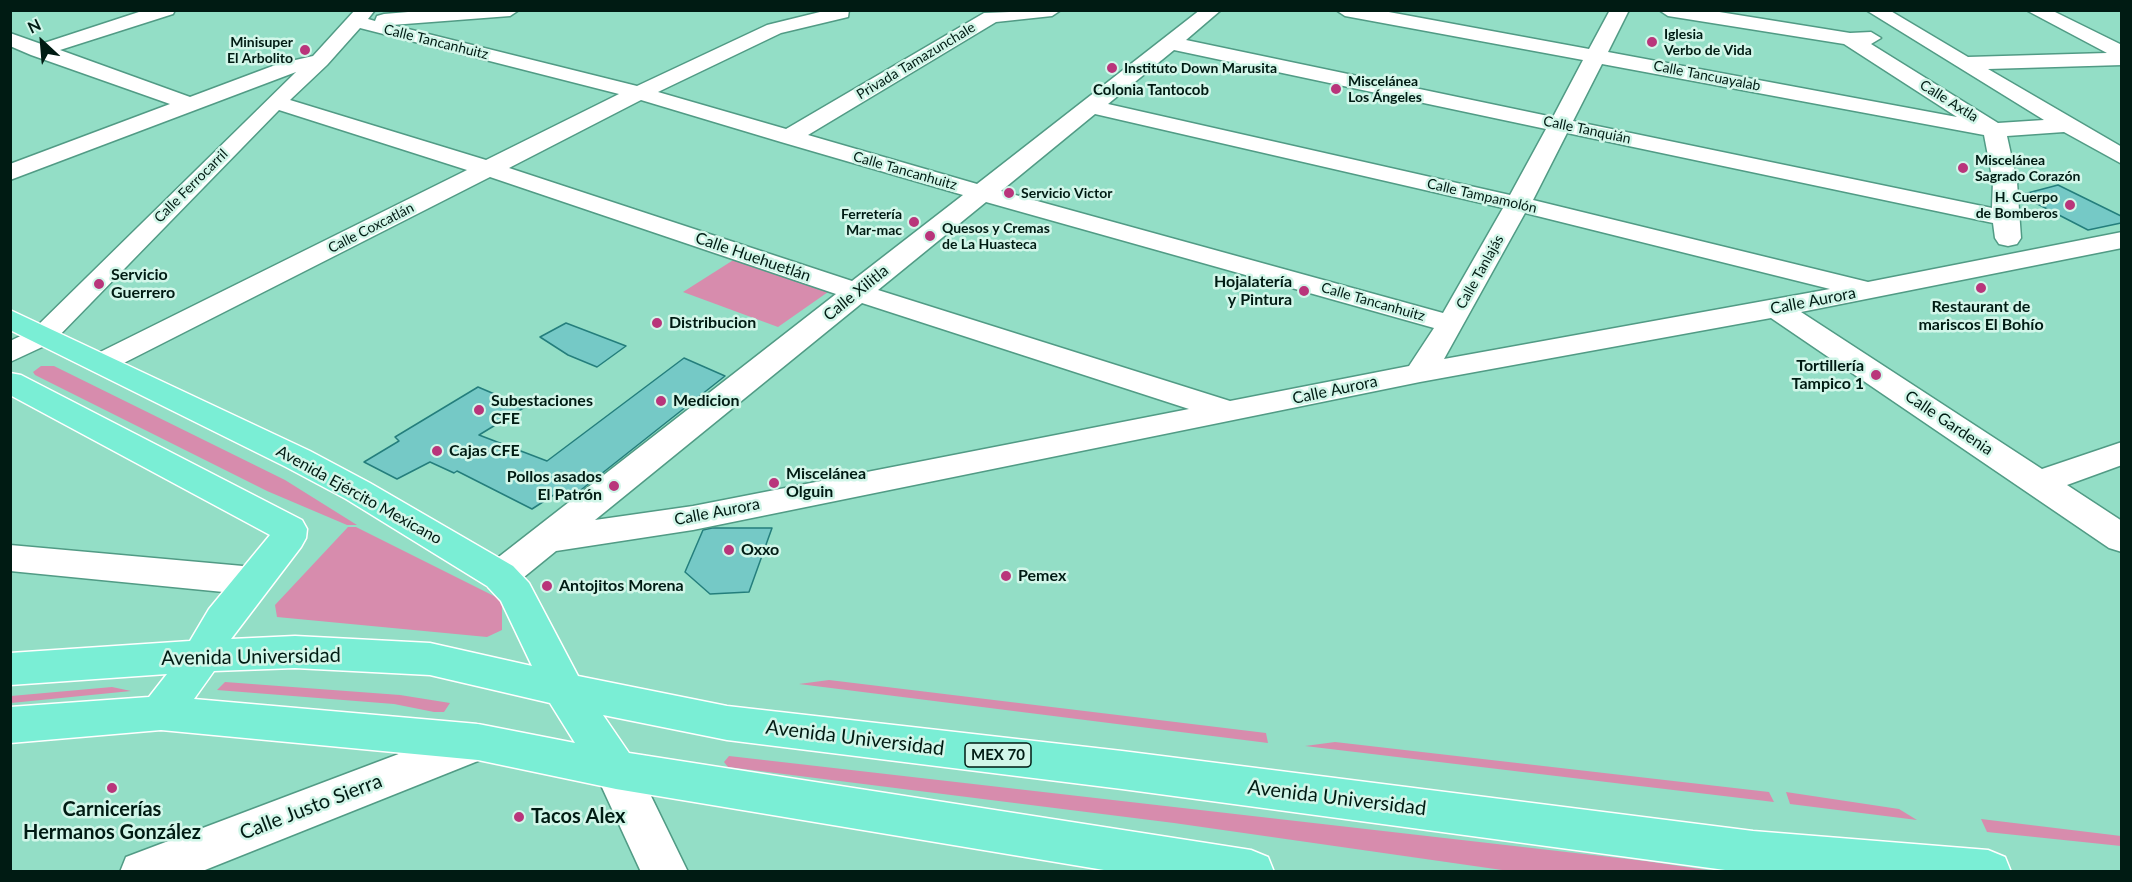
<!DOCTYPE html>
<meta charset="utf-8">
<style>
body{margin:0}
#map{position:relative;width:2132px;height:882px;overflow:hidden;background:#93dec6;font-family:Lato,sans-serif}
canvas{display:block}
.frame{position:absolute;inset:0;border:12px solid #001b13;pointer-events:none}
.north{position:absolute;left:12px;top:12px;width:60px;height:60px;-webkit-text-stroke:4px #d2f6e9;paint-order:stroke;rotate:334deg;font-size:16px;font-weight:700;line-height:24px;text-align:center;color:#001b13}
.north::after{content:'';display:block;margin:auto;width:21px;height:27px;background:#001b13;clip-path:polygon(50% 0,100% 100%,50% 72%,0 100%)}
</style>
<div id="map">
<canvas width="2132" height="882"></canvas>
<div class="frame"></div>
<div class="north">N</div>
</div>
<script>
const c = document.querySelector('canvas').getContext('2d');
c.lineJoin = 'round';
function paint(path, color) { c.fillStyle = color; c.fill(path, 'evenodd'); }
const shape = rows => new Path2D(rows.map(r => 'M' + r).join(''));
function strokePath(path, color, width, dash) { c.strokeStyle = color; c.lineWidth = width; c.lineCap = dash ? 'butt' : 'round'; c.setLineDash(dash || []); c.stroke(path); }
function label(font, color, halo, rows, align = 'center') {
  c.font = font + ' Lato,sans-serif'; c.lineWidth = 5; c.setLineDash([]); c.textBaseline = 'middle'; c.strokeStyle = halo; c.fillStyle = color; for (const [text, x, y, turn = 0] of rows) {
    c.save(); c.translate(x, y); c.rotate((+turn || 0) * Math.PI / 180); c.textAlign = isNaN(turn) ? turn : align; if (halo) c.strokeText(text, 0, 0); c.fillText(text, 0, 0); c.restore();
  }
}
paint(shape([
 [735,259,828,292,778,327,683,292],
 [41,366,54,366,285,480,357,525,347,525,267,491,35,375,33,372],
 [348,527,356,527,500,599,502,603,502,630,487,637,277,617,275,605],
 [829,680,1266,733,1268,743,799,684],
 [225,682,400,695,450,703,444,712,434,712,394,704,217,690],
 [112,687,131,691,11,703,11,696],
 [1335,742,1769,792,1774,802,1305,746],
 [729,756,1645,861,1714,871,1509,871,1174,823,728,767,724,762],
 [1786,792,1899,809,1917,820,1790,804],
 [1981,819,2121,836,2121,846,1987,832]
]), '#d78cad');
const building = shape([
 [2058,185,2121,216,2121,223,2088,230,2020,195,2058,185],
 [566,323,626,346,597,367,568,355,540,337,566,323],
 [684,358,725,376,572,497,560,491,532,509,457,471,454,473,430,462,397,479,364,462,399,441,395,437,478,387,525,407,479,435,547,461,684,358],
 [712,528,772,528,749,592,710,594,685,572,703,530,712,528]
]);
paint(building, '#75c9c6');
strokePath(building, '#247e7c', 1.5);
const minor = shape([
 [145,10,175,10,173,14,60,50,190,97,278,64,313,56,355,10,375,10,368,19,375,21,377,16,384,14,432,10,519,10,510,16,392,25,637,86,767,25,828,10,849,10,848,17,781,33,658,92,786,129,984,13,1061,10,1052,16,996,22,808,135,977,184,1200,10,1221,10,1186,40,1553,117,1583,60,1345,16,1336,10,1378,10,1589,49,1610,10,1629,10,1608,52,1957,117,1844,44,1668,16,1659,10,1707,10,1850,33,1871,32,1881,38,1871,44,1998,123,2044,120,1866,10,1889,10,1968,57,2107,53,2026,10,2051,10,2122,45,2122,65,1988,69,2122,147,2122,164,2064,132,2007,136,2017,182,2021,238,2017,244,2008,246,1999,244,1995,238,1993,223,1567,133,1533,200,1868,282,2122,232,2122,248,1801,312,2042,469,2122,442,2122,465,2067,485,2122,521,2122,552,2109,548,1771,318,1420,382,693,530,556,551,513,586,500,590,487,586,481,576,487,566,836,294,490,177,114,368,103,371,92,368,88,362,92,356,467,170,279,110,53,342,10,362,10,341,33,330,296,72,10,180,10,164,170,104,31,55,10,46,10,33,41,44,145,10],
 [360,28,619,94,486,160,290,100,327,65,360,28],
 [1174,50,1546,129,1510,195,1108,104,1174,50],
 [1602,64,1984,135,1993,182,1992,208,1573,121,1602,64],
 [641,100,781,142,963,195,852,281,509,168,641,100],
 [1095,114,1503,208,1443,313,1001,191,1095,114],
 [986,202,1434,328,1409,366,1230,401,878,290,986,202],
 [1525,213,1830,289,1444,359,1525,213],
 [862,303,1189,409,693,506,595,520,862,303],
 [10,545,254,567,267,571,273,581,267,591,254,595,10,571,10,545],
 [478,724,493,729,500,742,493,755,200,872,120,872,126,857,478,724],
 [616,751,632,757,688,872,641,872,594,770,600,757,616,751]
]);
const major = shape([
 [10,310,310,451,370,483,513,566,529,583,578,676,727,706,1122,751,1753,831,1988,850,2005,857,2011,872,1740,872,1122,789,727,740,603,715,629,753,1251,850,1268,857,1274,872,1116,872,616,789,478,760,161,730,10,743,10,707,149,697,167,674,10,685,10,653,190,641,209,609,270,535,10,395,10,373,21,375,302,520,307,529,306,538,301,547,231,639,295,636,430,643,532,666,501,601,487,586,346,499,286,467,10,330,10,310],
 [295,668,430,675,550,703,575,743,478,724,194,699,214,671,295,668]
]);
strokePath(minor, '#519b85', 3);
strokePath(major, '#fff', 3);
paint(minor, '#fff');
paint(major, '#7aeed5');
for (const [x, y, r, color] of [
 [1652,42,6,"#b9357b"],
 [305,50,6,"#b9357b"],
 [1112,68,6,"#b9357b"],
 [1336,89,6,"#b9357b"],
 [1963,168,6,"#b9357b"],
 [1009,193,6,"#b9357b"],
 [2070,205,6,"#b9357b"],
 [914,222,6,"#b9357b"],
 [930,236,6,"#b9357b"],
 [99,284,6,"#b9357b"],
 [1981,288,6,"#b9357b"],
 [1304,291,6,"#b9357b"],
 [657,323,6,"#b9357b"],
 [1876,375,6,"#b9357b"],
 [661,401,6,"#b9357b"],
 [479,410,6,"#b9357b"],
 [437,451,6,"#b9357b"],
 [774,483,6,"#b9357b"],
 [614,486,6,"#b9357b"],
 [729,550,6,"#b9357b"],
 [1006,576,6,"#b9357b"],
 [547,586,6,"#b9357b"],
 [112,788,6,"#b9357b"],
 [519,817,6,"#b9357b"]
]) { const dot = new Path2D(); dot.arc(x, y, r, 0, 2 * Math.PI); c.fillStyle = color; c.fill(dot); strokePath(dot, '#d2f6e9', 2); }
label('bold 14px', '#001b13', '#d2f6e9', [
 ["Iglesia",1664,34],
 ["Verbo de Vida",1664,50],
 ["Minisuper",293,42,"right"],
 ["El Arbolito",293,58,"right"],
 ["Instituto Down Marusita",1124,68],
 ["Miscelánea",1348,81],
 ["Los Ángeles",1348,97],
 ["Miscelánea",1975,160],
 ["Sagrado Corazón",1975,176],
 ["Servicio Victor",1021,193],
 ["H. Cuerpo",2058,197,"right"],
 ["de Bomberos",2058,213,"right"],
 ["Ferretería",902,214,"right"],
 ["Mar-mac",902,230,"right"],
 ["Quesos y Cremas",942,228],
 ["de La Huasteca",942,244]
], 'left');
label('14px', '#001b13', '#d2f6e9', [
 ["Calle Tancanhuitz",436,42,14],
 ["Privada Tamazunchale",916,61,-31],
 ["Calle Tancuayalab",1707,76,11],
 ["Calle Axtla",1949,101,32],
 ["Calle Tanquián",1587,130,12],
 ["Calle Tancanhuitz",905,171,16],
 ["Calle Ferrocarril",191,186,-45],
 ["Calle Tampamolón",1482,196,13],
 ["Calle Coxcatlán",371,228,-27],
 ["Calle Tanlajás",1480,272,-61],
 ["Calle Tancanhuitz",1373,302,16]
]);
label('bold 15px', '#001b13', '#d2f6e9', [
 ["Colonia Tantocob",1151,90]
]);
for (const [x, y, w] of [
 [998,755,66]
]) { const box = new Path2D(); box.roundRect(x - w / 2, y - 12, w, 24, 4.5); c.fillStyle = '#d2f6e9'; c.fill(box); strokePath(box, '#001b13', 1.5); }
label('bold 15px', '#001b13', null, [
 ["MEX 70",998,755]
]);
label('16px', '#001b13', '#d2f6e9', [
 ["Calle Huehuetlán",753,257,19],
 ["Calle Xilitla",856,293,-39],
 ["Calle Aurora",1813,301,-11],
 ["Calle Aurora",1335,390,-12],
 ["Calle Gardenia",1949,423,34],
 ["Avenida Ejército Mexicano",359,495,29],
 ["Calle Aurora",717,512,-11]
]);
label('bold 16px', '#001b13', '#d2f6e9', [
 ["Servicio",111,275],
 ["Guerrero",111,293],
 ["Hojalatería",1292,282,"right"],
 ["y Pintura",1292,300,"right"],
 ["Restaurant de",1981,307,"center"],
 ["mariscos El Bohío",1981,325,"center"],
 ["Distribucion",669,323],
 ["Tortillería",1864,366,"right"],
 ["Tampico 1",1864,384,"right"],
 ["Subestaciones",491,401],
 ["CFE",491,419],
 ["Medicion",673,401],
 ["Cajas CFE",449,451],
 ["Miscelánea",786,474],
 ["Olguin",786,492],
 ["Pollos asados",602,477,"right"],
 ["El Patrón",602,495,"right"],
 ["Oxxo",741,550],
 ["Pemex",1018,576],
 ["Antojitos Morena",559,586]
], 'left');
label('20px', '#001b13', '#d2f6e9', [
 ["Avenida Universidad",251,657,-1],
 ["Avenida Universidad",855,738,7],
 ["Avenida Universidad",1337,798,7],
 ["Calle Justo Sierra",311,807,-21]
]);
label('bold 20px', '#001b13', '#d2f6e9', [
 ["Carnicerías",112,810],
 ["Hermanos González",112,833],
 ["Tacos Alex",531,817,"left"]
]);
</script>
